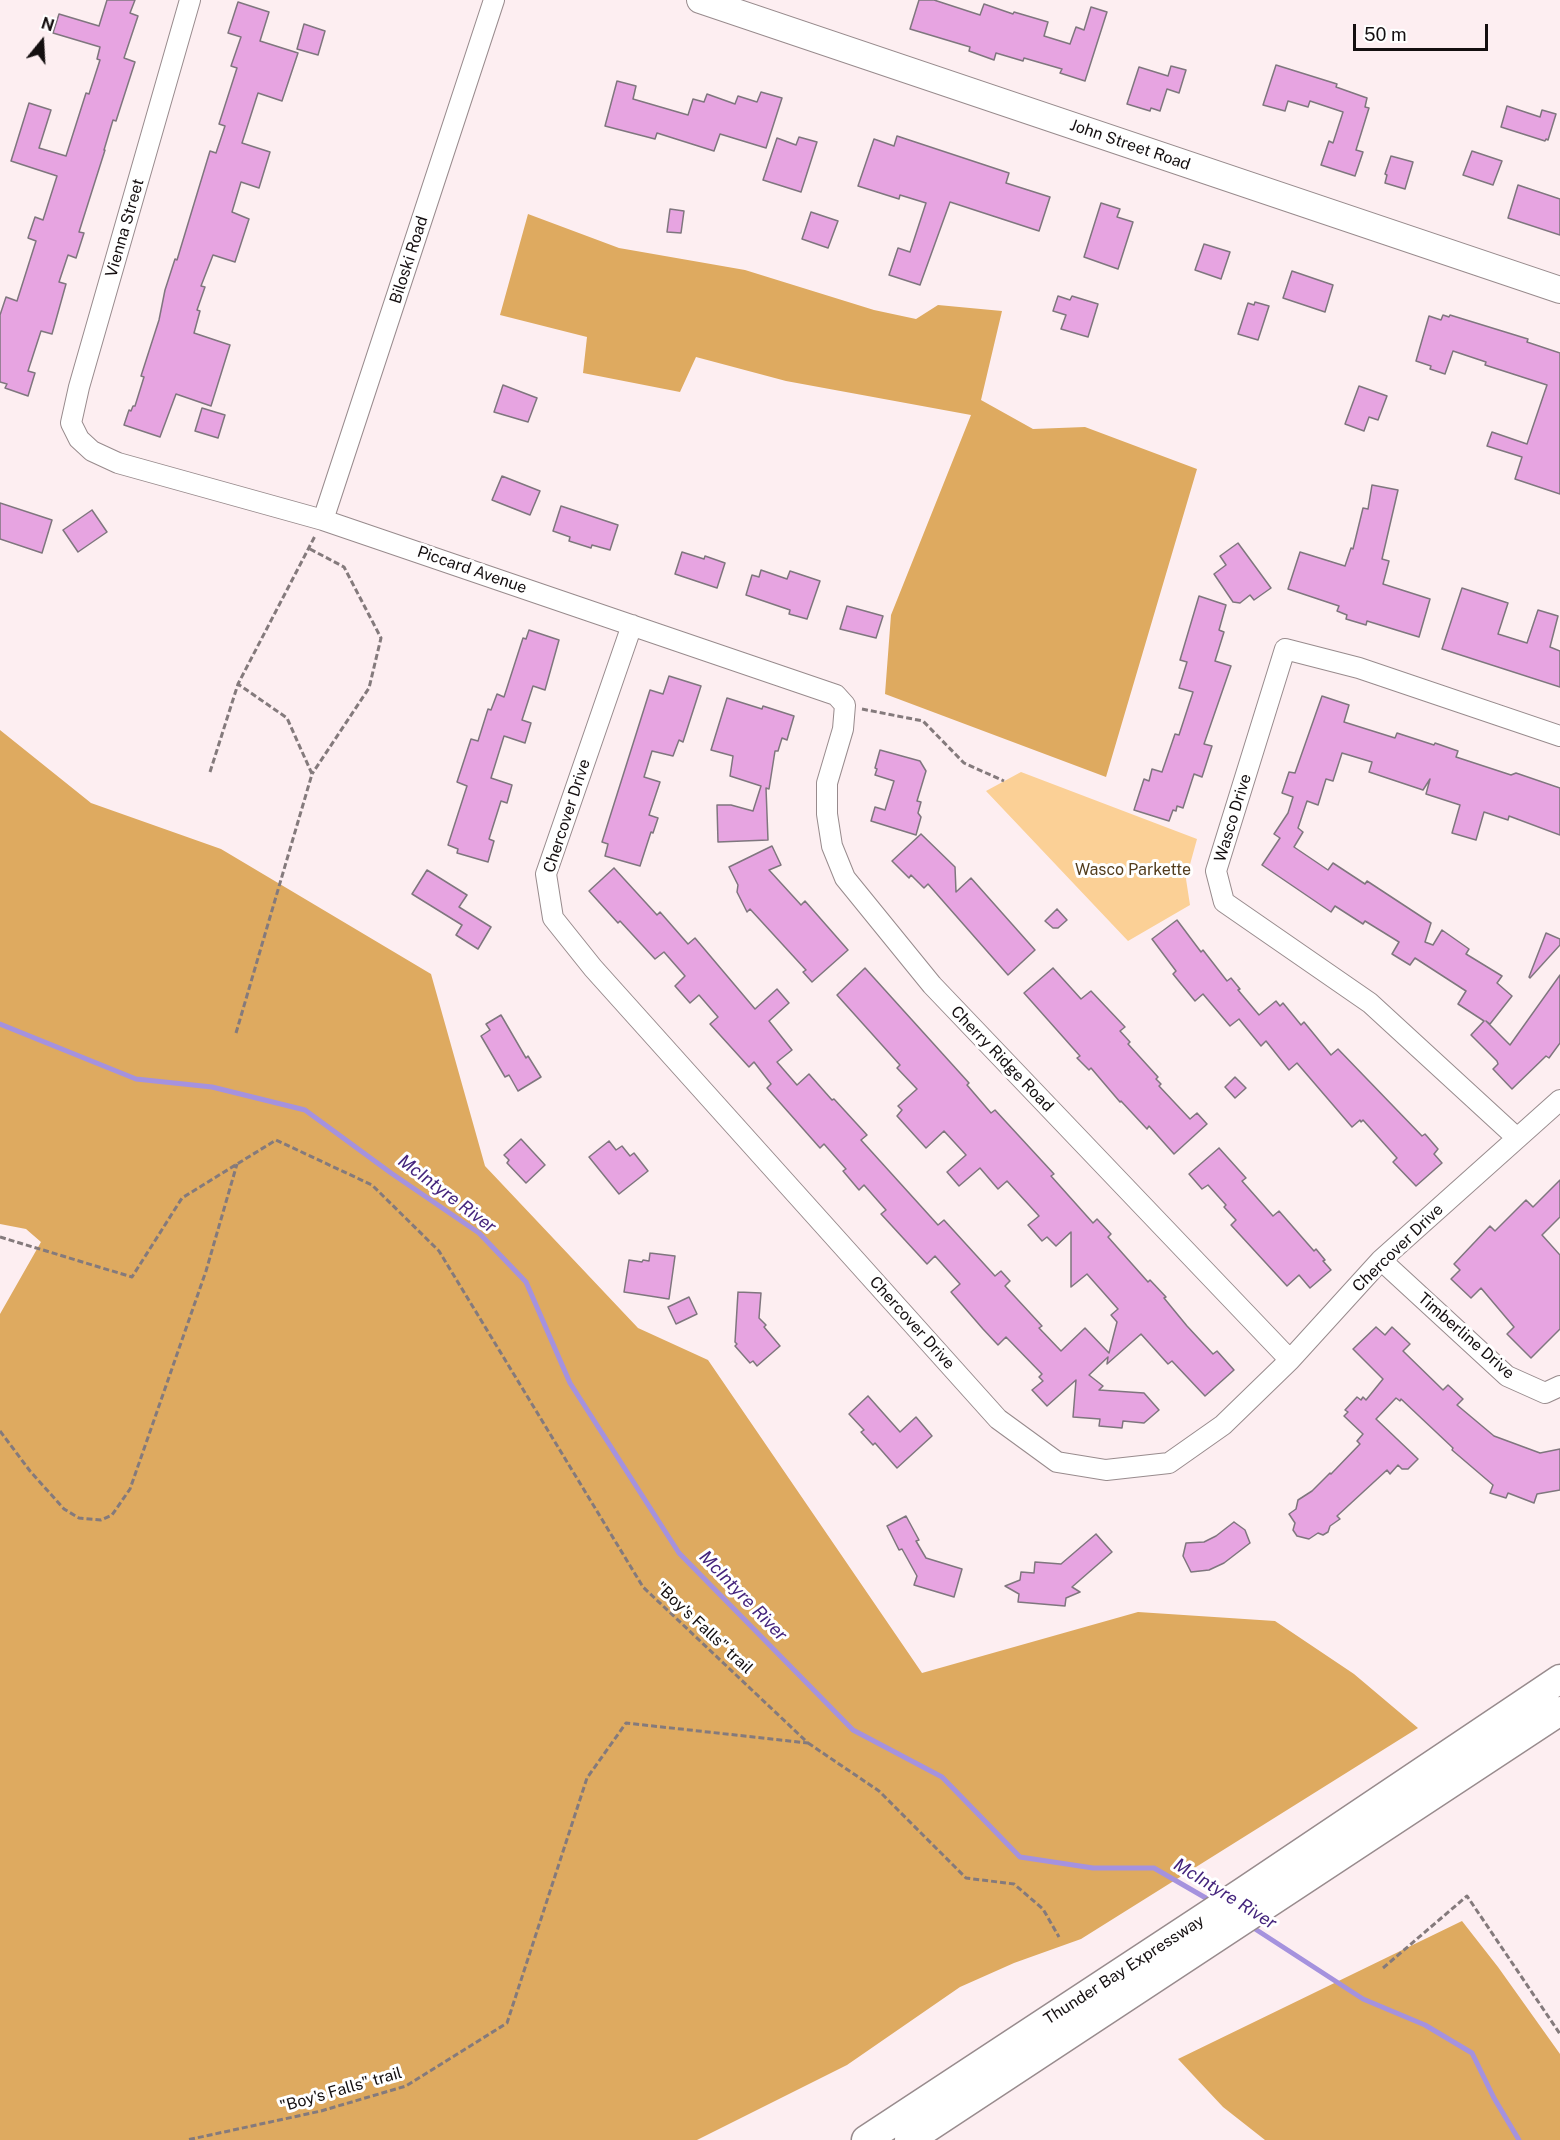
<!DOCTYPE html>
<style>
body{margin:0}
#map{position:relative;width:1560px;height:2140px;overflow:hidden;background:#fdeef1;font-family:"Public Sans",sans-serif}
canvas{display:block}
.north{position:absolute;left:12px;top:12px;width:60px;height:60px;-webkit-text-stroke:4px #fff;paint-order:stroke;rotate:18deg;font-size:16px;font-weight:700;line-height:24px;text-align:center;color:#140f10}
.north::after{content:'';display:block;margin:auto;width:21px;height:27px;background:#140f10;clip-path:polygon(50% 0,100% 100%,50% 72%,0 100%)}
.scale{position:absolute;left:1353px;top:24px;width:135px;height:27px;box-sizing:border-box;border:3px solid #140f10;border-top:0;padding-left:8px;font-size:18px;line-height:21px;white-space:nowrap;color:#140f10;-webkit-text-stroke:4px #fff;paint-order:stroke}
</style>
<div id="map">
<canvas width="1560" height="2140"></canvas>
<div class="north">N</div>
<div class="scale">50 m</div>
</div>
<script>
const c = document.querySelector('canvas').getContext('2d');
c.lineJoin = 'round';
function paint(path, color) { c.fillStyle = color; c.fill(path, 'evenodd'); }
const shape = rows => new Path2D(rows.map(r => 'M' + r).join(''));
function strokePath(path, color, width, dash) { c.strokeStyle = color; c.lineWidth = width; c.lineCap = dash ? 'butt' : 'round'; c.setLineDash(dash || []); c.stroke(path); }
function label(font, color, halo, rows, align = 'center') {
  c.font = font + ' "Public Sans",sans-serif'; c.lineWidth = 6; c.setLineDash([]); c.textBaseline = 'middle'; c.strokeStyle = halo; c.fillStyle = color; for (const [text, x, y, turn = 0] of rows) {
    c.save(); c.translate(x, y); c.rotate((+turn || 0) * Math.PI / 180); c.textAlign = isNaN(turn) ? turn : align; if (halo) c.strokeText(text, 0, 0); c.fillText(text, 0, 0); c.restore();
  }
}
paint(shape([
 [1021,772,1197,839,1186,879,1190,905,1128,941,986,791]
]), '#fbd096');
paint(shape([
 [528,214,619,248,745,270,874,310,916,319,938,305,1002,311,981,400,1033,429,1085,427,1197,469,1106,777,885,694,891,615,971,415,786,381,696,357,680,392,583,373,587,337,500,315],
 [0,730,91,803,221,849,431,974,485,1166,638,1328,708,1360,922,1673,1138,1612,1275,1621,1354,1674,1418,1728,1081,1939,1014,1963,960,1987,847,2065,697,2140,0,2140,0,1314,41,1242,26,1229,0,1224],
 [1462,1921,1498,1967,1560,2054,1560,2140,1265,2140,1223,2107,1178,2059]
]), '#deaa60');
strokePath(shape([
 [0,1024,136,1079,212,1087,305,1110,391,1173,479,1233,526,1282,570,1383,679,1553,853,1730,942,1777,1020,1857,1093,1868,1154,1868,1211,1901],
 [1249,1925,1363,1999,1425,2025,1472,2053,1494,2098,1519,2140]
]), '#a592de', 5);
const building = shape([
 [107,0,135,0,130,13,138,16,124,58,135,62,116,121,113,120,104,150,105,150,79,232,84,233,76,258,68,255,59,282,66,284,52,334,41,331,28,371,35,373,28,396,5,388,7,384,0,382,0,315,6,297,17,301,36,241,28,238,35,217,43,220,57,176,11,161,29,103,51,110,39,148,66,156,86,93,89,94,100,60,97,59,100,47,53,33,59,14,99,26,107,0],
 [919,0,934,0,980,15,984,4,1013,14,1014,12,1048,22,1044,36,1070,44,1076,27,1084,30,1091,7,1107,12,1085,81,1060,73,1062,69,1024,58,1023,61,996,53,994,60,969,51,970,47,910,29,919,0],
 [238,2,269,12,260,41,298,53,282,101,258,93,242,143,270,152,259,188,241,182,232,212,249,219,235,262,213,255,201,286,205,287,197,310,200,311,194,333,230,345,211,406,176,394,160,437,124,425,129,410,131,411,133,406,135,406,144,377,141,376,159,320,165,290,175,259,177,260,210,151,216,153,225,126,219,124,237,68,231,66,241,37,228,33,238,2],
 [304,24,325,31,318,55,297,49,304,24],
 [1276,65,1337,84,1336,87,1367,98,1365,107,1369,108,1356,150,1363,152,1355,176,1321,165,1329,141,1333,143,1343,112,1310,101,1308,107,1288,101,1285,111,1263,105,1276,65],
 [1171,66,1186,70,1179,93,1167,89,1160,111,1151,108,1150,111,1127,104,1139,67,1168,76,1171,66],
 [617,81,636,86,633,99,688,115,693,99,704,102,707,94,735,104,738,96,757,102,761,92,782,98,766,148,720,134,714,151,657,133,655,139,605,126,617,81],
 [1507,106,1540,117,1542,110,1556,114,1548,140,1546,139,1545,141,1501,127,1507,106],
 [897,136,1009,173,1006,183,1050,197,1039,231,950,202,920,285,889,275,898,248,910,252,926,203,900,195,899,199,858,186,874,139,894,146,897,136],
 [799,137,817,142,801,192,763,180,777,138,796,145,799,137],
 [1472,151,1502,161,1493,185,1463,175,1472,151],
 [1391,156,1413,162,1405,189,1385,183,1387,175,1385,174,1391,156],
 [1518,185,1560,199,1560,235,1508,218,1518,185],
 [1101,203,1120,209,1117,217,1133,222,1118,269,1084,257,1101,203],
 [670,209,684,211,681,233,667,232,670,209],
 [811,212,838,221,828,248,802,239,811,212],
 [1204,244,1230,252,1221,279,1195,270,1204,244],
 [1292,271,1333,285,1325,312,1283,298,1292,271],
 [1058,296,1070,300,1072,296,1098,304,1088,337,1061,329,1066,315,1053,311,1058,296],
 [1255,302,1269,306,1258,340,1238,334,1248,303,1254,305,1255,302],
 [1443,315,1449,317,1450,315,1528,339,1527,342,1560,353,1560,494,1515,479,1522,457,1487,446,1492,432,1527,444,1547,385,1485,365,1486,362,1453,351,1445,374,1430,369,1431,366,1416,361,1429,316,1441,320,1443,315],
 [503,385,537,398,528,422,494,412,503,385],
 [1359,386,1387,396,1378,420,1369,417,1364,431,1345,424,1359,386],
 [202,408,225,415,218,438,195,431,202,408],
 [502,476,540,491,530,515,492,500,502,476],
 [1372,485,1398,490,1382,559,1389,561,1383,584,1430,599,1419,637,1367,621,1366,625,1346,619,1347,615,1337,611,1339,606,1288,589,1300,552,1345,566,1351,548,1353,549,1363,508,1368,509,1372,485],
 [0,503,52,520,42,553,0,539,0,503],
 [561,506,618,525,610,550,592,545,591,548,569,541,570,537,553,531,561,506],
 [92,510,107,532,78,552,63,530,92,510],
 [1238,543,1271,588,1254,600,1250,595,1240,603,1233,602,1214,574,1226,565,1220,556,1238,543],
 [682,552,704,559,705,556,725,563,717,588,675,574,682,552],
 [761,570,787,579,790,571,820,581,807,619,789,614,790,610,746,595,752,575,759,577,761,570],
 [1462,588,1508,603,1498,634,1527,643,1538,610,1558,616,1550,647,1560,651,1560,687,1442,649,1462,588],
 [1199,596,1226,605,1219,630,1224,632,1215,661,1231,666,1204,744,1212,746,1202,777,1194,774,1183,808,1177,806,1176,811,1173,810,1169,821,1134,810,1144,779,1149,781,1152,769,1162,772,1175,734,1179,735,1193,692,1179,688,1187,662,1180,660,1199,596],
 [847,606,883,616,876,638,840,629,847,606],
 [529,630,559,640,545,690,533,686,522,720,531,723,525,743,504,736,491,778,512,785,507,803,501,801,489,839,494,841,488,862,457,853,458,849,448,845,467,786,457,782,471,739,478,741,488,709,491,710,497,694,504,697,523,638,526,639,529,630],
 [669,676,701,686,683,742,679,740,673,756,652,751,644,777,660,782,649,815,658,818,653,833,651,832,640,866,605,856,608,844,602,842,650,690,663,694,669,676],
 [1322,696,1349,705,1344,722,1395,738,1397,733,1434,745,1435,743,1458,751,1456,757,1511,775,1516,773,1560,788,1560,835,1509,816,1508,820,1484,812,1476,840,1452,833,1460,805,1426,794,1430,779,1423,790,1369,772,1372,762,1342,753,1333,781,1326,779,1318,805,1307,801,1298,828,1303,832,1294,847,1328,870,1333,863,1365,884,1367,881,1431,923,1425,942,1433,945,1442,930,1469,949,1466,954,1502,976,1497,983,1512,996,1490,1024,1486,1021,1510,1045,1560,975,1560,1043,1549,1058,1546,1056,1512,1089,1493,1069,1498,1064,1497,1061,1471,1035,1484,1021,1458,1004,1466,991,1415,958,1410,965,1392,954,1399,942,1365,921,1363,924,1335,906,1331,912,1262,865,1280,838,1274,834,1288,813,1293,797,1282,793,1289,772,1295,773,1322,696],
 [727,698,762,709,763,706,794,716,787,740,782,738,778,751,775,751,769,789,766,788,768,840,718,842,717,805,731,805,753,811,761,786,730,776,733,756,711,750,727,698],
 [880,750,920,761,926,771,917,801,921,802,918,813,921,817,916,835,871,821,875,807,885,810,894,781,875,775,877,769,875,768,880,750],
 [921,834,955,867,956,892,971,878,1035,950,1008,975,928,884,924,888,911,875,909,878,892,861,921,834],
 [772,846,781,865,769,870,801,905,805,901,848,950,812,982,803,972,806,970,750,909,747,912,737,892,738,885,729,867,772,846],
 [614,868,657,915,660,912,688,944,695,938,755,1009,777,989,789,1003,769,1021,792,1050,777,1062,797,1085,809,1074,832,1100,834,1099,867,1135,861,1140,938,1225,944,1220,995,1276,1001,1271,1010,1281,1005,1286,1042,1326,1039,1328,1061,1351,1085,1328,1109,1353,1117,1322,1111,1315,1118,1309,1087,1274,1071,1287,1071,1232,1056,1246,1047,1237,1042,1241,1028,1225,1039,1216,1007,1181,998,1189,980,1168,959,1186,947,1172,966,1155,944,1131,926,1148,897,1116,902,1110,898,1106,917,1089,897,1068,900,1065,837,995,865,968,969,1083,967,1085,991,1113,995,1110,1054,1174,1051,1176,1093,1223,1097,1219,1111,1234,1108,1237,1148,1282,1150,1280,1166,1297,1164,1298,1187,1326,1213,1354,1217,1351,1234,1370,1205,1396,1172,1361,1168,1364,1141,1334,1107,1364,1108,1357,1089,1375,1103,1386,1099,1390,1144,1393,1159,1410,1144,1423,1123,1421,1122,1428,1099,1426,1100,1419,1073,1417,1076,1380,1047,1406,1032,1390,1043,1381,1039,1377,1042,1374,1006,1337,998,1345,983,1329,951,1292,960,1284,935,1256,927,1264,881,1214,886,1210,864,1185,859,1190,843,1171,846,1169,824,1144,820,1148,767,1088,771,1084,754,1062,749,1067,710,1024,718,1017,699,995,690,1003,675,986,685,976,664,952,655,959,620,921,618,923,589,891,614,868],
 [427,870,467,895,459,907,491,927,478,949,456,935,462,925,412,894,427,870],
 [1057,909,1067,920,1058,928,1053,928,1045,921,1057,909],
 [1177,920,1201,952,1203,950,1227,981,1231,978,1240,989,1238,990,1259,1015,1276,1001,1280,1006,1283,1003,1301,1025,1304,1022,1331,1055,1338,1049,1422,1136,1425,1134,1438,1149,1434,1154,1442,1163,1416,1186,1393,1162,1397,1158,1363,1120,1361,1122,1360,1120,1352,1127,1297,1063,1289,1070,1266,1041,1261,1046,1239,1019,1230,1026,1203,994,1195,1001,1173,974,1176,971,1152,939,1177,920],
 [1546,933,1560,939,1560,945,1530,978,1529,977,1546,933],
 [1053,968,1081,999,1091,991,1125,1027,1120,1031,1130,1042,1128,1044,1158,1077,1156,1079,1161,1084,1159,1086,1190,1119,1197,1113,1207,1124,1174,1154,1149,1126,1147,1129,1121,1101,1120,1102,1091,1068,1089,1070,1077,1058,1080,1056,1024,993,1053,968],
 [501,1015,526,1058,528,1056,541,1077,518,1091,509,1075,505,1077,481,1036,490,1030,486,1024,501,1015],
 [1235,1077,1246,1088,1235,1098,1225,1087,1235,1077],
 [521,1139,545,1165,526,1183,507,1163,509,1160,504,1155,521,1139],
 [609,1141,616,1150,622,1146,630,1156,634,1153,648,1171,619,1194,589,1157,609,1141],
 [1219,1148,1246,1178,1242,1181,1273,1216,1279,1211,1314,1251,1316,1249,1325,1260,1323,1261,1331,1270,1310,1288,1299,1275,1287,1286,1231,1225,1236,1220,1224,1207,1226,1205,1208,1185,1202,1189,1189,1174,1219,1148],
 [1560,1180,1560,1217,1542,1235,1560,1255,1560,1329,1531,1358,1507,1334,1514,1327,1481,1288,1471,1298,1451,1279,1460,1270,1454,1264,1490,1226,1495,1231,1526,1200,1533,1207,1560,1180],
 [650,1253,675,1256,669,1299,624,1292,629,1260,642,1262,643,1260,649,1261,650,1253],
 [738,1292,761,1293,759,1318,766,1325,764,1327,780,1346,757,1366,753,1361,750,1363,735,1346,737,1344,735,1342,738,1292],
 [689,1297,697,1314,676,1324,668,1307,689,1297],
 [1376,1327,1385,1335,1392,1327,1410,1344,1403,1351,1443,1390,1448,1385,1463,1399,1457,1405,1494,1436,1540,1453,1560,1449,1560,1490,1537,1494,1534,1503,1508,1493,1506,1498,1490,1493,1493,1485,1452,1450,1453,1448,1401,1399,1400,1401,1396,1398,1376,1419,1418,1459,1408,1469,1402,1469,1398,1465,1390,1474,1387,1470,1337,1516,1340,1519,1330,1526,1328,1532,1323,1535,1318,1533,1309,1539,1297,1536,1293,1530,1295,1523,1289,1514,1296,1509,1298,1500,1312,1491,1330,1473,1331,1474,1360,1444,1357,1441,1363,1434,1344,1416,1348,1412,1345,1410,1357,1397,1361,1400,1363,1397,1366,1400,1383,1379,1353,1349,1376,1327],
 [868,1396,900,1432,916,1417,932,1436,897,1468,875,1443,873,1445,861,1432,864,1430,849,1414,868,1396],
 [906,1516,919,1540,916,1541,926,1558,962,1569,954,1597,914,1585,917,1576,902,1549,899,1550,887,1526,906,1516],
 [1234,1522,1245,1530,1250,1543,1224,1563,1209,1570,1191,1572,1183,1556,1186,1543,1204,1542,1216,1536,1234,1522],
 [1096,1534,1112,1552,1072,1587,1080,1592,1066,1598,1065,1606,1018,1602,1019,1594,1005,1586,1020,1580,1021,1572,1034,1573,1035,1562,1061,1564,1096,1534]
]);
paint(building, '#e7a4e1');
strokePath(building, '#7f767e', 1.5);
const minor = shape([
 [190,0,79,387,71,423,79,439,92,451,118,463,323,520,836,695,845,705,843,729,827,783,827,814,832,846,845,878,932,985,1290,1360],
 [323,520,494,0],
 [632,625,546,874,553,918,593,968,998,1419,1057,1462,1106,1470,1169,1463,1223,1425,1290,1360,1381,1260,1560,1100],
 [1517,1138,1370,1003,1224,902,1216,871,1285,649,1359,668,1560,736],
 [1381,1260,1507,1376,1545,1393,1560,1386]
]);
const major = shape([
 [700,0,1560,290]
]);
const highway = shape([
 [866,2140,1243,1892,1560,1679],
 [909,2140,1560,1711]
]);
strokePath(minor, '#988b8d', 22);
strokePath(major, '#988b8d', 28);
strokePath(highway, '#988b8d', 31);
strokePath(shape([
 [310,549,344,567,381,638,369,688,312,774],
 [862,709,923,721,964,763,1004,781],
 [210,772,238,684,315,536],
 [236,1033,312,774,287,718,238,684],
 [0,1237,132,1277,182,1198,276,1140,372,1185,439,1251,643,1587,808,1743,626,1723,587,1778,507,2023,406,2086,321,2111,187,2140],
 [0,1431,30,1471,64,1509,79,1518,101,1520,112,1515,130,1489,206,1271,237,1164],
 [808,1743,879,1791,966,1878,1014,1884,1043,1909,1059,1937],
 [1383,1968,1467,1896,1560,2034]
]), '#847a7c', 3, [6, 3]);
strokePath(minor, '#fff', 20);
strokePath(major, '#fff', 26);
strokePath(highway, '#fff', 28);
label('16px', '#140f10', '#fff', [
 ["John Street Road",1130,145,19],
 ["Vienna Street",125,228,-74],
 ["Biloski Road",409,260,-72],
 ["Piccard Avenue",472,570,19],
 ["Chercover Drive",567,816,-72],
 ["Wasco Drive",1233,818,-73],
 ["Cherry Ridge Road",1002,1059,46],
 ["Chercover Drive",1398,1248,-44],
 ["Chercover Drive",912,1323,48],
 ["Timberline Drive",1466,1336,41],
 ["\"Boy's Falls\" trail",704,1628,43],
 ["Thunder Bay Expressway",1124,1970,-33],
 ["\"Boy's Falls\" trail",341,2090,-16]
]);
label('16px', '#523c1c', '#fff', [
 ["Wasco Parkette",1133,870]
]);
label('italic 18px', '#45257d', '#fff', [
 ["McIntyre River",447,1194,37],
 ["McIntyre River",743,1596,46],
 ["McIntyre River",1225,1894,32]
]);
</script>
